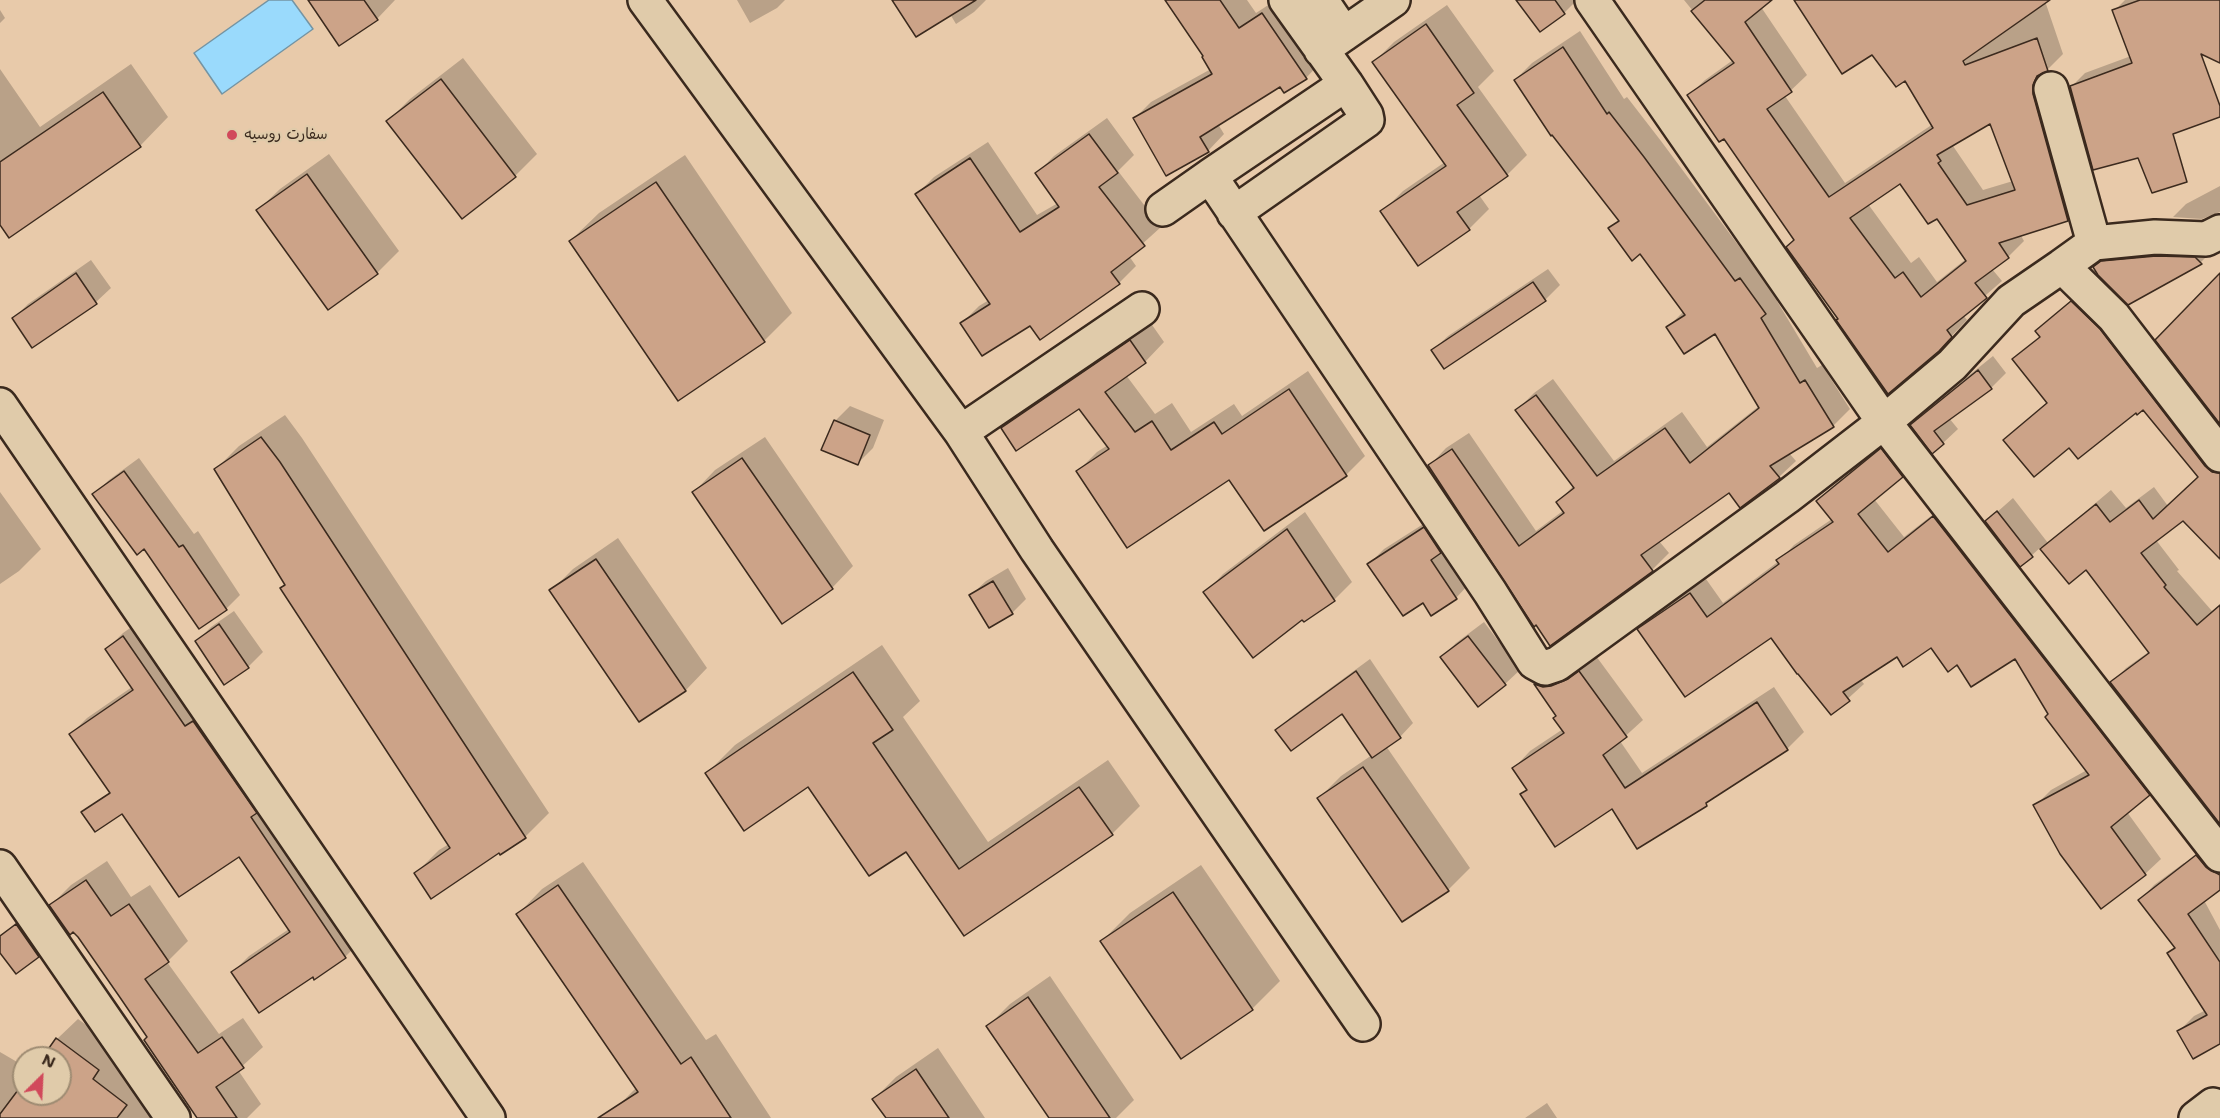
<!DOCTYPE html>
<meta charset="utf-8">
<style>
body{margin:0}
#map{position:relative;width:2220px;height:1118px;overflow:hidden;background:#e8caaa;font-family:"Shantell Sans",sans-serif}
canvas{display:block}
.north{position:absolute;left:12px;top:1046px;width:60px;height:60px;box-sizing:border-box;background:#e0cbaa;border:2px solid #9e8b72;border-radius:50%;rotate:24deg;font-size:16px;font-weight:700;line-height:24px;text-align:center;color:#3b2a1e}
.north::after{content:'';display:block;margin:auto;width:21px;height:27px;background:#d1495b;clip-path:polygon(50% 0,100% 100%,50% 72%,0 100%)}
</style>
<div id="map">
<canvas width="2220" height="1118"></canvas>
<div class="north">N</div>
</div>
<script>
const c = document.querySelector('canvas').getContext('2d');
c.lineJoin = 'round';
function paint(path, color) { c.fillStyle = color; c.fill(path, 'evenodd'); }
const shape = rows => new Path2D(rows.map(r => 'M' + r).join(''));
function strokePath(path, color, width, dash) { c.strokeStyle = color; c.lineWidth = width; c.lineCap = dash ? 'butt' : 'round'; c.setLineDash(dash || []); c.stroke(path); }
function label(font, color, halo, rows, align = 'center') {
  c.font = font + ' "Shantell Sans","Playpen Sans Arabic",sans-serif'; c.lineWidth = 4.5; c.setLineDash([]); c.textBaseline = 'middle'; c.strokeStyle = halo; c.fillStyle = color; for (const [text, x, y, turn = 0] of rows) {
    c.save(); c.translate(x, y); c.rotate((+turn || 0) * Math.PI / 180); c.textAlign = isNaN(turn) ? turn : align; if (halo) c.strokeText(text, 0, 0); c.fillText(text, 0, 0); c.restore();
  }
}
const water = shape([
 [269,0,292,0,313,29,222,94,194,53,269,0]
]);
paint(water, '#9adafc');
strokePath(water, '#7494a3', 1.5);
paint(shape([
 [310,0,395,0,377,19],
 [737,0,785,0,777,8,750,23],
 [894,0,986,0,974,12,956,24,950,14],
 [1166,0,1247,0,1256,13,1276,0,1322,61,1306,78,1280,85,1218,124,1224,134,1208,151,1135,118,1151,102,1211,69,1205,56],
 [1518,0,1577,0,1564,13,1540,30],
 [1684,0,1770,0,1761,7,1807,75,1785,96,1845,183,1933,124,1905,79,1796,0,2047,0,2045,1,2063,54,2048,69,2048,78,2083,204,2068,219,2020,234,2024,241,2008,257,1992,269,2002,281,1963,315,1967,320,1938,350,1840,319,1795,239,1724,137,1689,95,1705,80,1733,60],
 [1991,121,2013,181,1983,190,1953,146,1955,143],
 [1901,181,1937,217,1966,259,1937,282,1919,257,1911,263,1868,204],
 [2125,0,2220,0,2220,58,2193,26,2218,107,2071,87,2085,73,2131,56,2114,11],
 [1447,5,1494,71,1478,87,1527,155,1507,175,1479,195,1489,209,1469,229,1382,212,1403,191,1445,162,1374,62,1394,42],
 [0,10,5,18,0,23],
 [1580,31,1624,99,1627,97,1661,141,1753,265,1757,262,1782,297,1777,301,1817,368,1822,365,1850,409,1833,426,1789,453,1796,461,1779,477,1729,491,1659,541,1669,553,1652,570,1550,644,1430,465,1446,448,1469,433,1536,531,1564,510,1558,502,1574,485,1517,410,1534,393,1553,379,1614,461,1682,412,1707,447,1759,406,1716,332,1668,327,1684,311,1641,252,1610,229,1620,219,1515,80,1532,63],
 [463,58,537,154,515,176,462,217,388,121,410,99],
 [131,64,168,117,140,146,10,236,0,222,0,69,40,127],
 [1107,118,1134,155,1118,171,1161,227,1129,256,1136,266,1119,283,1030,324,962,323,979,306,989,300,917,194,934,177,988,142,1037,215,1058,203,1037,173,1054,156],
 [329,154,399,251,377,273,258,210,280,189],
 [685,155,792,313,764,341,678,399,570,241,599,213],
 [2220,186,2220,212,2202,219,2173,217,2186,204],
 [2215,248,2201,262,2128,303,2095,267,2110,252],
 [91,260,111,288,96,302,33,346,14,318,28,304],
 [1548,269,1560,285,1545,300,1433,350,1448,336],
 [2086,287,2220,452,2220,538,2183,519,2156,540,2179,570,2177,571,2212,611,2220,605,2220,814,2112,683,2126,668,2150,651,2086,568,2069,582,2041,547,2021,565,1987,521,2013,498,2048,543,2111,490,2126,508,2154,487,2168,506,2199,476,2143,408,2069,446,2005,440,2048,402,2014,359,2041,336,2037,331],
 [1150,322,1164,342,1145,362,1126,375,1155,414,1172,403,1191,432,1234,404,1242,416,1308,371,1365,456,1346,475,1230,478,1078,471,1097,452,1108,445,1080,407,1003,428,1022,409],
 [1993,356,2006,373,1991,388,1949,418,1958,429,1943,443,1912,425,1926,410],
 [850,406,884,420,873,448,858,463,835,421],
 [285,415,302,438,549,813,525,837,501,853,499,851,416,873,439,850,449,844,216,469,239,446],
 [1897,434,1918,461,1874,499,1904,537,1949,502,2164,778,2127,812,2161,859,2145,874,2035,806,2051,790,2087,770,2049,714,2015,657,1958,663,1931,646,1897,655,1860,679,1864,684,1832,713,1771,636,1639,629,1654,614,1706,579,1723,603,1779,561,1794,545,1832,519,1818,501,1833,486],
 [765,437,853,566,832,588,694,492,715,470],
 [139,458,194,534,198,531,240,595,226,609,144,547,94,494,109,480],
 [0,492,41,549,19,571,0,584],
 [1305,512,1352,582,1334,600,1205,593,1223,574],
 [1439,514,1470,583,1456,598,1423,601,1369,564,1384,549],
 [618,538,707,668,686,690,639,720,551,591,573,569],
 [1008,568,1026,599,1012,613,971,595,986,581],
 [234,611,263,652,248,667,197,641,211,627],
 [140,621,361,941,345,957,315,978,313,975,233,972,249,956,289,929,239,855,71,734,87,718,132,687,107,649,123,633],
 [1484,622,1520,670,1505,684,1442,657,1456,643],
 [882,645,920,701,903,717,988,842,1108,760,1140,806,1112,834,964,934,906,850,809,785,707,773,735,745],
 [1596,656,1643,720,1620,741,1642,773,1774,687,1804,732,1787,749,1715,795,1706,804,1613,807,1522,794,1528,789,1514,768,1530,751,1563,729,1558,716,1536,684,1552,668],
 [1370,659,1413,723,1400,737,1386,746,1470,868,1448,890,1319,798,1341,776,1372,755,1342,712,1277,730,1291,717],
 [107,861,131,897,150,885,188,941,167,962,219,1034,243,1018,263,1047,238,1070,261,1104,247,1118,199,1118,149,1037,74,930,51,905,71,885],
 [583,862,706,1040,716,1034,771,1118,625,1118,617,1107,637,1087,518,914,542,889],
 [2184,863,2220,930,2220,1042,2179,1031,2194,1016,2206,1010,2169,954,2175,947,2140,900,2154,885],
 [1201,865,1280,981,1252,1009,1102,941,1130,913],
 [31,910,53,942,38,956,16,972,0,951,0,936],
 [1050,976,1134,1100,1116,1118,1051,1118,988,1026,1010,1004],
 [78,1019,119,1049,171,1118,0,1118,0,1052,24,1066,24,1094,60,1094,60,1058,43,1058,57,1039],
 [938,1048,985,1118,887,1118,874,1099,896,1077],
 [1547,1103,1557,1118,1525,1118]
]), '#0003');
const building = shape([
 [308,0,364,0,378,20,339,46,308,0],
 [892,0,976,0,916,37,892,0],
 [1165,0,1220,0,1239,28,1262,13,1307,79,1284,93,1280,87,1200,137,1209,152,1166,176,1133,118,1212,74,1202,57,1203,56,1165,0],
 [1516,0,1555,0,1565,14,1540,32,1516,0],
 [1705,0,1772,0,1745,22,1792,92,1767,109,1829,197,1933,128,1905,81,1896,87,1872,55,1842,74,1794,0,2050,0,1963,61,1965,65,2037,38,2048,71,2037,76,2033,85,2033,94,2068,221,1999,243,2009,258,1975,283,1987,298,1947,330,1952,337,1939,351,1888,394,1836,320,1838,319,1786,247,1794,240,1724,139,1719,142,1687,95,1734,63,1691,11,1705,0],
 [1990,124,2015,190,1967,205,1938,163,1941,161,1937,155,1990,124],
 [1900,184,1928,224,1937,219,1966,261,1921,297,1903,272,1895,278,1850,218,1900,184],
 [2140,0,2220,0,2220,63,2201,54,2220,106,2220,117,2173,134,2187,182,2152,193,2138,158,2093,170,2070,86,2132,63,2112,10,2140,0],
 [1426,24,1474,93,1457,105,1508,176,1457,212,1470,230,1418,266,1380,211,1446,166,1372,62,1426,24],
 [1563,47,1607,114,1609,112,1644,157,1735,281,1740,278,1766,314,1761,318,1800,383,1805,380,1834,427,1770,466,1780,478,1740,508,1729,493,1641,555,1653,571,1550,646,1536,625,1534,627,1428,465,1452,449,1519,546,1564,513,1556,502,1574,488,1515,410,1536,395,1597,476,1665,428,1690,463,1759,408,1715,334,1684,354,1666,327,1685,315,1640,254,1632,261,1608,228,1619,221,1552,135,1551,136,1514,80,1563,47],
 [441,79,516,177,462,219,386,121,441,79],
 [103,92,141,147,9,238,0,225,0,162,103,92],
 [1089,134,1118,173,1099,187,1145,246,1111,272,1120,284,1040,340,1030,326,982,356,960,323,990,304,915,194,970,158,1020,232,1059,207,1035,173,1089,134],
 [307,174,378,274,328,310,256,210,307,174],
 [656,182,765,342,678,401,569,241,656,182],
 [2156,256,2195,257,2202,264,2128,305,2098,275,2093,267,2101,261,2156,256],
 [76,273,97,304,32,348,12,318,76,273],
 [2220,273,2220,424,2155,340,2220,273],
 [1533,282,1546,301,1444,369,1431,350,1533,282],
 [2071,301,2100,329,2205,466,2212,472,2220,473,2220,559,2183,521,2141,553,2166,585,2164,587,2197,625,2220,605,2220,824,2110,682,2149,653,2086,570,2069,584,2040,549,2096,504,2110,522,2139,500,2153,519,2198,477,2143,410,2137,415,2136,413,2078,459,2069,448,2034,477,2003,440,2047,403,2012,359,2040,337,2035,331,2071,301],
 [1130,340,1146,363,1105,392,1135,432,1152,421,1171,450,1214,422,1222,434,1289,389,1347,476,1264,531,1229,480,1127,548,1076,471,1109,449,1079,409,1016,451,1001,428,1130,340],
 [1978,370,1992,389,1934,431,1944,444,1932,454,1910,425,1978,370],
 [834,420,870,435,858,465,821,450,834,420],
 [261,437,280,462,526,838,500,855,499,853,431,899,414,873,450,848,280,588,285,585,214,469,261,437],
 [1881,448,1903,477,1858,514,1888,552,1933,516,2150,795,2111,827,2146,875,2101,909,2060,854,2033,805,2089,775,2045,717,2048,714,2015,659,1971,687,1957,665,1948,672,1931,648,1903,667,1897,657,1843,692,1850,701,1831,715,1798,674,1797,674,1771,638,1685,697,1637,629,1690,593,1707,617,1779,564,1776,560,1833,522,1816,501,1881,448],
 [742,458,833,589,782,624,692,492,742,458],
 [124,471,179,547,183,545,227,610,199,629,144,549,137,555,92,494,124,471],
 [1997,511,2033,557,2020,567,1985,521,1997,511],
 [1424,527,1441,553,1431,560,1457,599,1431,616,1423,603,1403,616,1367,564,1424,527],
 [1287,529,1335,601,1304,622,1302,620,1253,658,1203,592,1287,529],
 [596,559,686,691,639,722,549,590,596,559],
 [993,581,1013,614,989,628,969,595,993,581],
 [219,624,249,668,224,685,195,641,219,624],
 [123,636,185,726,193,721,257,813,251,817,346,958,314,980,313,977,259,1013,231,972,290,932,239,857,179,897,122,814,95,832,81,812,110,793,69,734,133,690,105,649,123,636],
 [1468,636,1506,685,1478,707,1440,657,1468,636],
 [1356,671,1401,738,1372,758,1342,714,1291,751,1275,730,1356,671],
 [1579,671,1627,737,1603,755,1625,788,1757,702,1788,750,1706,803,1707,806,1637,849,1612,809,1555,847,1520,794,1527,790,1512,768,1564,733,1553,718,1556,716,1534,684,1543,687,1551,686,1568,679,1579,671],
 [853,672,893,730,873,743,959,869,1079,787,1113,835,964,936,906,852,869,876,808,787,744,831,705,773,853,672],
 [1363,767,1449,891,1402,922,1317,798,1363,767],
 [2196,855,2206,867,2220,875,2220,890,2188,914,2220,962,2220,1044,2193,1059,2177,1031,2207,1015,2167,953,2175,948,2138,900,2196,855],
 [86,880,111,916,129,904,169,962,145,979,198,1053,222,1037,244,1068,216,1087,237,1118,197,1118,144,1040,147,1037,119,996,78,937,73,932,70,935,49,905,86,880],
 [558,885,681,1064,691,1057,731,1118,598,1118,638,1092,516,914,558,885],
 [1173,892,1253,1010,1181,1059,1100,941,1173,892],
 [16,924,39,957,16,974,0,953,0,936,16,924],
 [1028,997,1110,1118,1049,1118,986,1026,1028,997],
 [56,1038,99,1070,93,1079,127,1105,117,1118,0,1118,0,1114,24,1082,24,1094,60,1094,60,1058,42,1058,56,1038],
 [916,1069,949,1118,886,1118,872,1099,916,1069]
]);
paint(building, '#cca388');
strokePath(building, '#3b2a1e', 1.5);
const minor = shape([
 [645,0,961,432,1037,550,1363,1024],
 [1321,0,1344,34],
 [1592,0,1884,422,2220,855],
 [1321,50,1393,0],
 [1346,84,1210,176,1490,592,1534,662,1545,668,1557,664,1787,497,1884,422,1952,365,2011,301,2062,266,2114,317,2220,455],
 [2051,89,2094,243],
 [1163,209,1210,176],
 [1234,213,1367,120,1366,115,1346,84,1286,0],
 [2062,266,2094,243,2155,237,2206,239,2220,232],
 [0,405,488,1118],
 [961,432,1142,309],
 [0,867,173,1118],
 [2196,1118,2213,1105]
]);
strokePath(minor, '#3b2a1e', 38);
strokePath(minor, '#e0cbaa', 33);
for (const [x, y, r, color] of [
 [232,135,6,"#d1495b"]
]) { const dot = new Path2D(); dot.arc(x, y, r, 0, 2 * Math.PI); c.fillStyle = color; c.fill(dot); strokePath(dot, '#e0cbaa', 2); }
label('15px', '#3b2a1e', '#e0cbaa', [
 ["سفارت روسیه",244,135]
], 'left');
</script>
